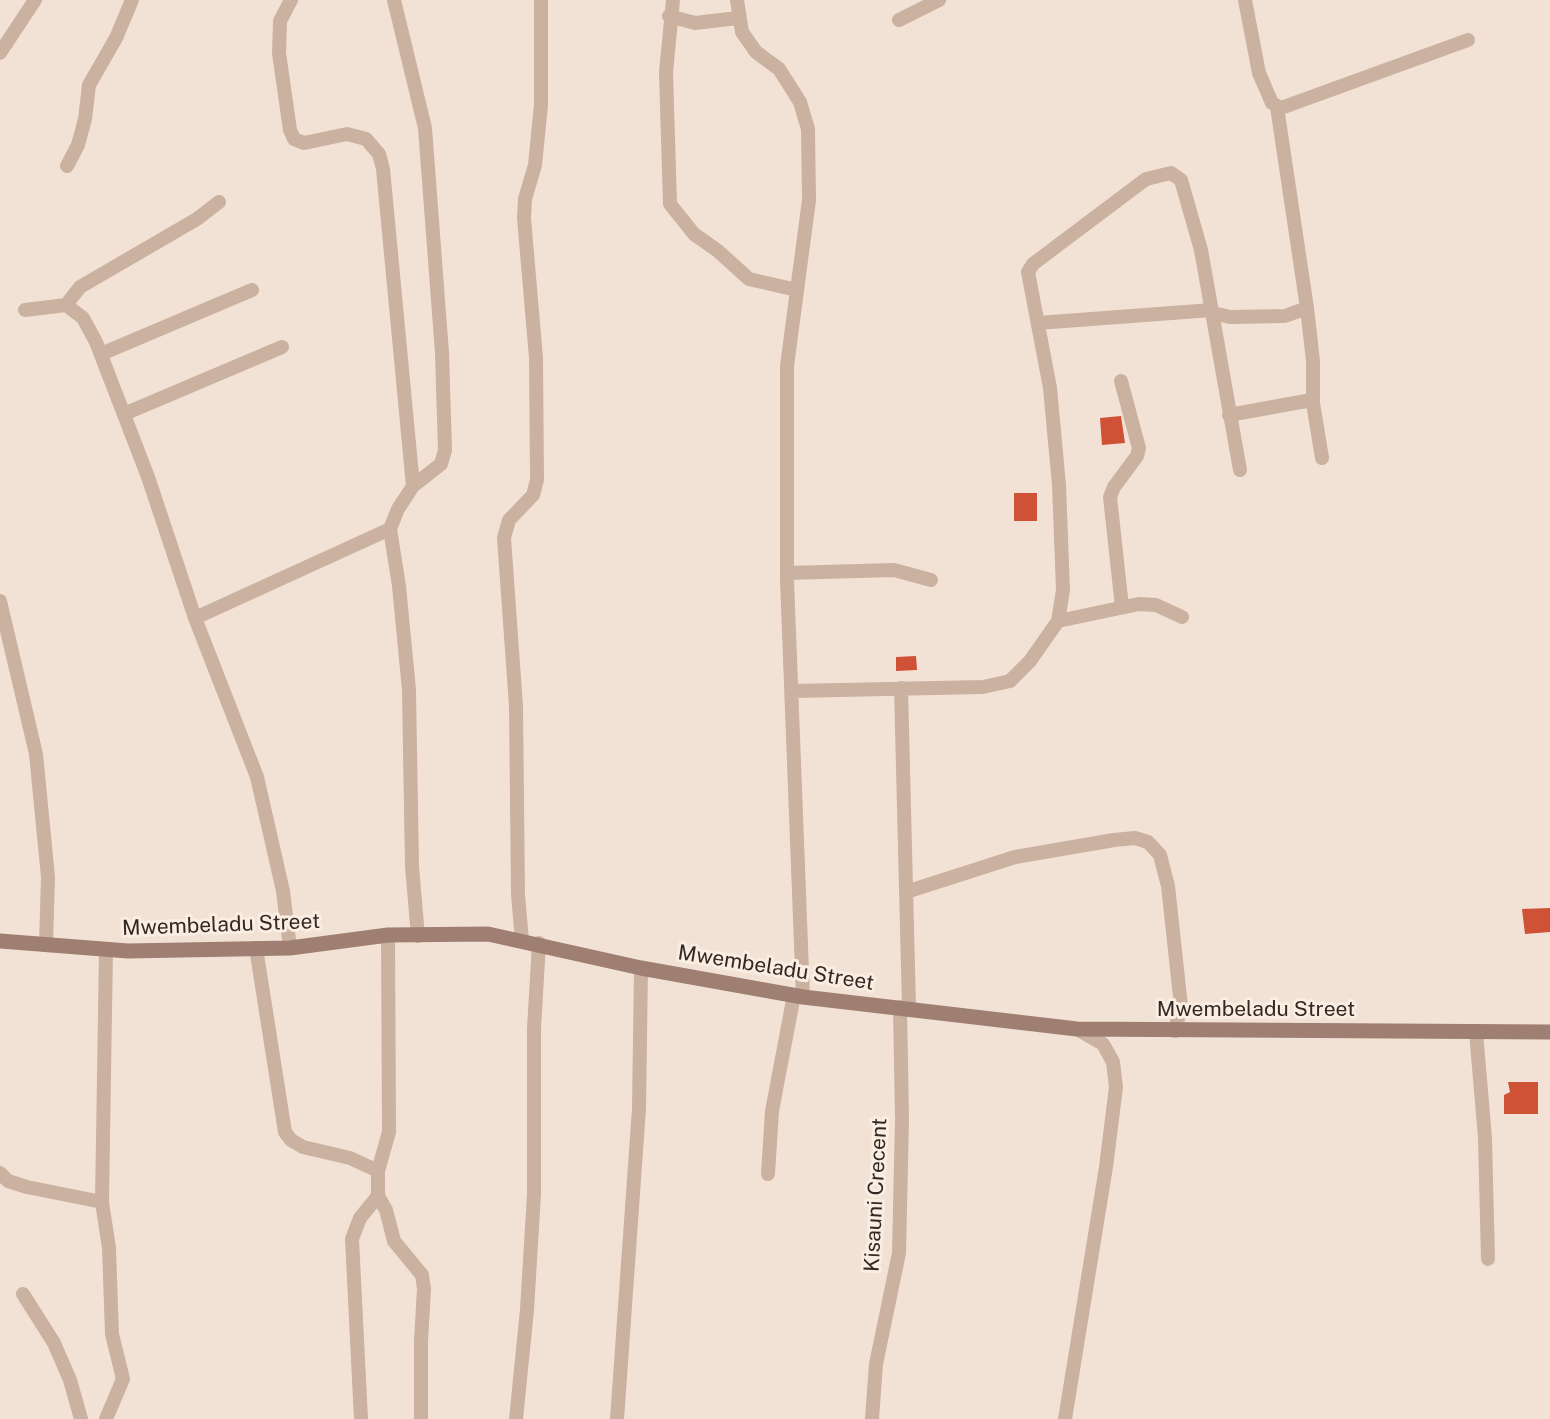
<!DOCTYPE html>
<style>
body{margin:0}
canvas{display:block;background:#f2e2d5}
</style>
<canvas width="1550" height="1419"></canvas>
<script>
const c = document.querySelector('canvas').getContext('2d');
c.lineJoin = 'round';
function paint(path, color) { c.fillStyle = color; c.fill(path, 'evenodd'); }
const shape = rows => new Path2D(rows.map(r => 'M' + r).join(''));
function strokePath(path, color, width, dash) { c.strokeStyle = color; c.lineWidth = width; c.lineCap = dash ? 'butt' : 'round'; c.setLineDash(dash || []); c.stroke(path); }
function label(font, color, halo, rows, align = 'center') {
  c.font = font + ' "Public Sans",sans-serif'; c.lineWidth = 6; c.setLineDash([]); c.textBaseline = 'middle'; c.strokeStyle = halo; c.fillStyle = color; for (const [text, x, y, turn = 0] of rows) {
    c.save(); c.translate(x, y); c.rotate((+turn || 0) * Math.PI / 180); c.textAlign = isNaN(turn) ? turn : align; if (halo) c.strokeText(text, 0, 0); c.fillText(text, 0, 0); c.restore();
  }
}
paint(shape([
 [1121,416,1125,443,1102,445,1100,418],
 [1014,493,1037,493,1037,521,1014,521],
 [916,656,917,670,896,671,896,657],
 [1550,908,1550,932,1525,934,1522,909],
 [1508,1082,1538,1082,1538,1114,1504,1114,1504,1095,1510,1092]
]), '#cf5136');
strokePath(shape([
 [291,0,280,21,279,53,290,130,294,139,304,143,347,134,366,139,379,154,383,169,413,486],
 [394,0,425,128,442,353,445,450,441,464,413,486,398,509,390,529,399,586,409,690,412,867,418,936],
 [673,0,666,72,670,204,694,234,718,251,749,279,797,290],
 [737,0,742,32,756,52,779,69,800,102,808,129,809,200,787,366,787,580,803,997],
 [1245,0,1259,73,1272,103,1281,108,1468,40],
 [669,16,695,23,738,18],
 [899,20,939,0],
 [0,53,35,0],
 [1277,107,1307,308,1313,361,1313,403],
 [67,166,78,145,85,119,89,85,116,38,132,0],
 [66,305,80,287,197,219,219,202],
 [25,310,66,305,83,318,96,342,148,477,195,618,257,777,283,891,290,948],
 [1213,313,1230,317,1285,316,1307,308],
 [1038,323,1212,310],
 [101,354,252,290],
 [1121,381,1139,448,1137,456,1114,487,1110,497,1122,607],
 [124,414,282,347],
 [1229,415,1306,401,1313,403,1322,458],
 [787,573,894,570,931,580],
 [0,601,36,754,48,877,46,945],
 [195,618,390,529],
 [1058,621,1139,604,1156,605,1182,617],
 [901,688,909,1007],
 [792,691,983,687,1010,681,1030,661,1058,621,1063,590,1059,485,1050,388,1028,272,1033,264,1146,179,1171,173,1181,180,1201,250,1240,470],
 [906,892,1015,857,1114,840,1135,838,1148,842,1160,855,1168,886,1181,1006,1175,1031],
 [388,935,389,1132,378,1171,378,1196,386,1210,394,1241,422,1275,424,1289,421,1341,421,1419],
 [522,940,518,895,516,706,504,538,509,520,533,495,537,480,536,358,524,218,525,199,535,165,541,105,541,0],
 [256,948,285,1132,291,1140,303,1147,350,1158,378,1171],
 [1476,1032,1485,1138,1488,1259],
 [0,1173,8,1181,27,1187,102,1202],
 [768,1174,772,1111,794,995],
 [23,1294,54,1343,70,1380,81,1419],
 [106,1419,123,1379,112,1334,109,1248,102,1202,106,949],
 [361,1419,352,1239,360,1218,378,1196],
 [516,1419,527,1310,534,1194,534,1029,539,943],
 [617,1419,639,1109,641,968],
 [872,1419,876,1364,899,1253,902,1119,900,1007],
 [1065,1419,1106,1167,1116,1087,1113,1062,1103,1044,1077,1029]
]), '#cab1a0', 14);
strokePath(shape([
 [0,941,128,951,290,948,388,935,488,934,641,968,803,997,1077,1029,1550,1032]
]), '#9e7f72', 15);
label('21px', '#342824', '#faede1', [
 ["Mwembeladu Street",221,925,-2],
 ["Mwembeladu Street",776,968,9],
 ["Mwembeladu Street",1256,1010],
 ["Kisauni Crecent",876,1195,-87]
]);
</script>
